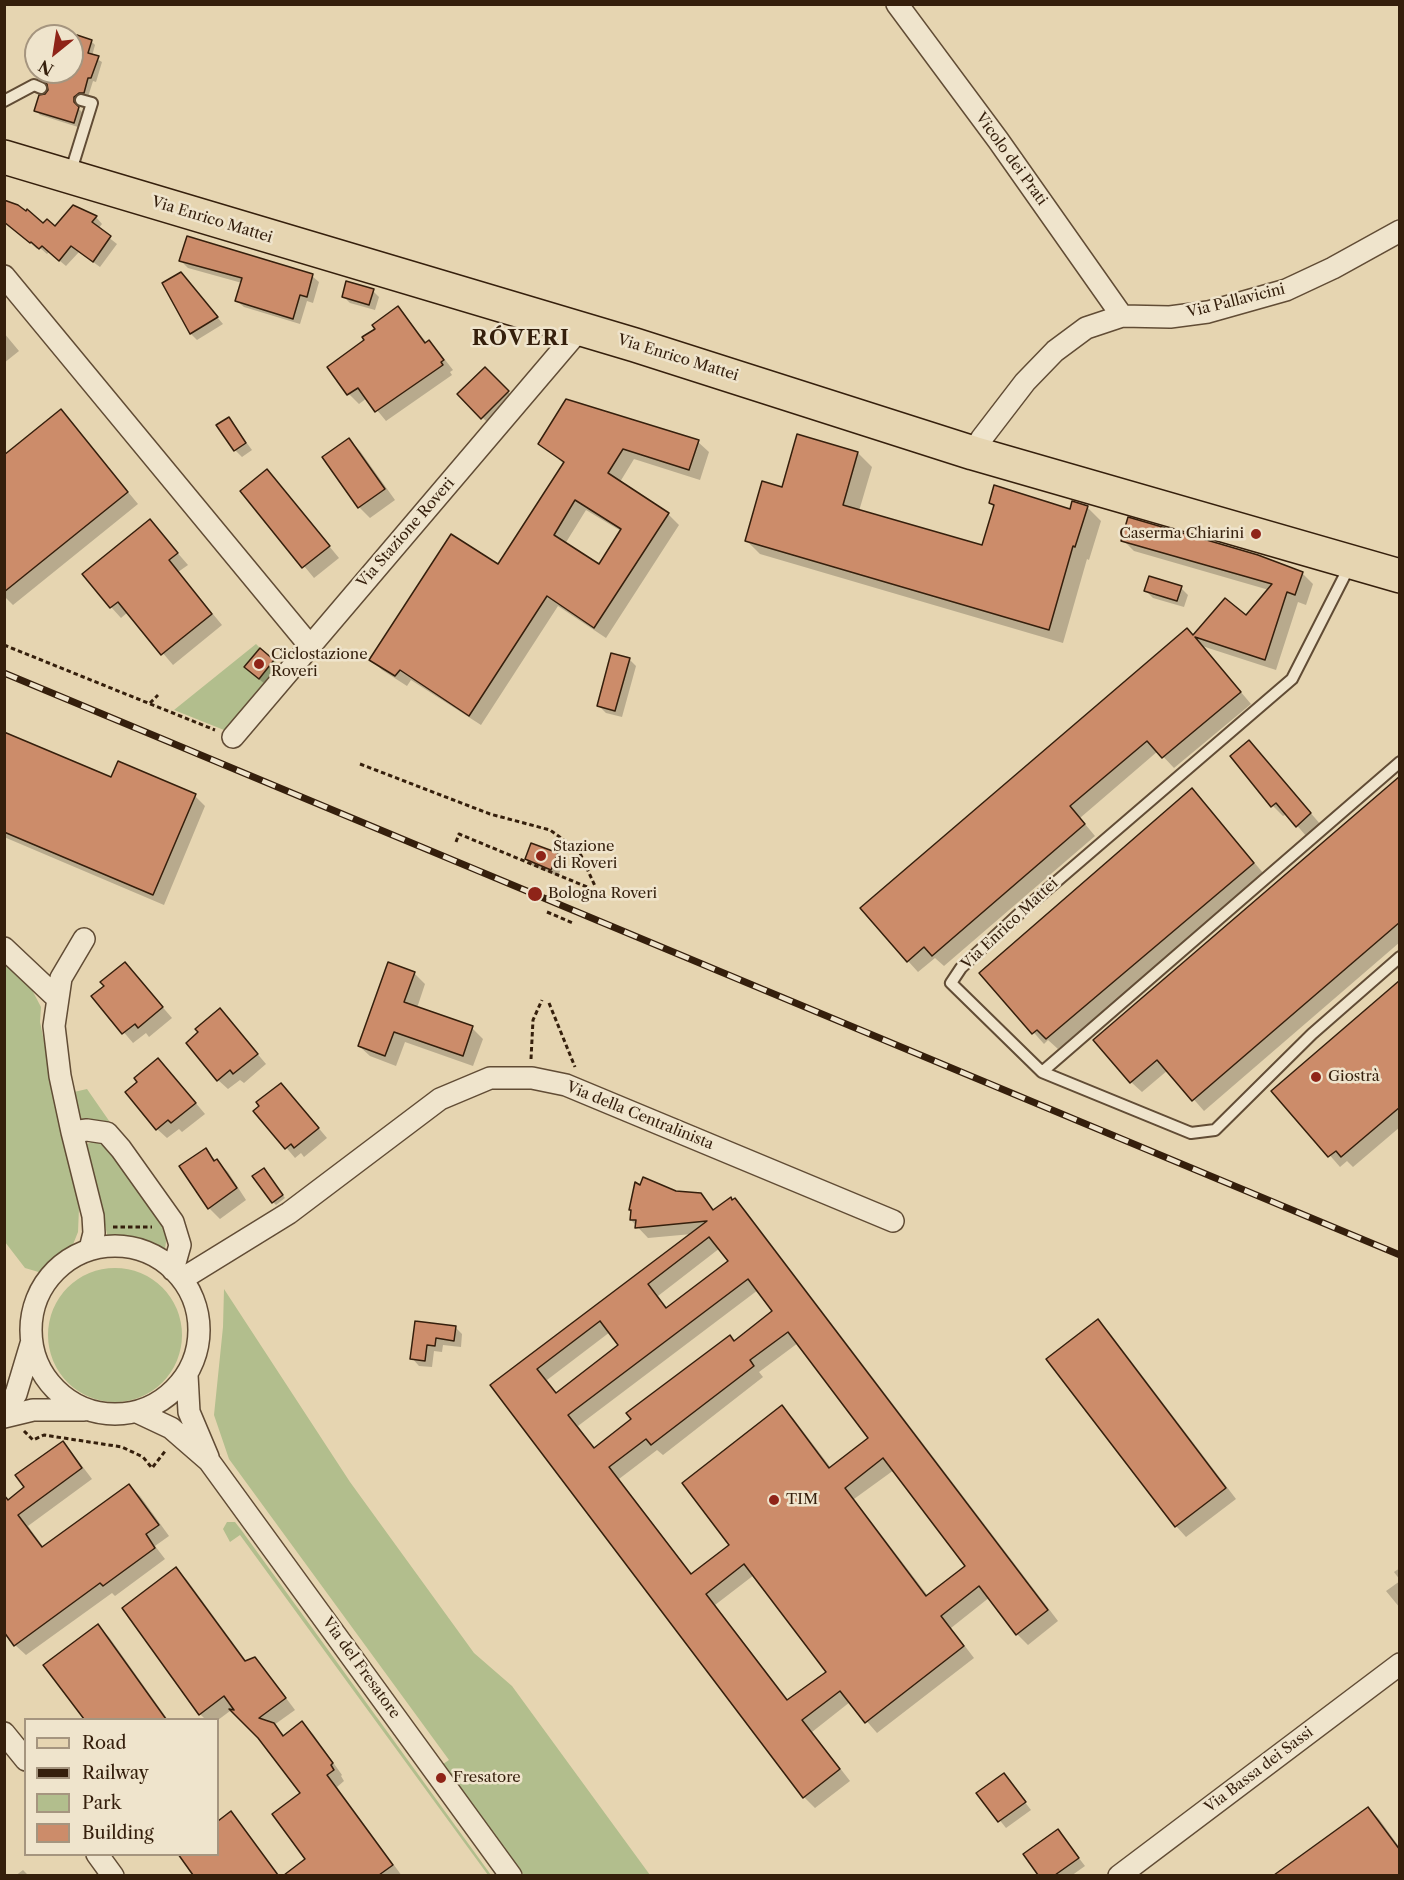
<!DOCTYPE html>
<meta charset="utf-8">
<style>
body{margin:0}
#map{position:relative;width:1404px;height:1880px;overflow:hidden;background:#e6d5b1;font-family:"Libre Caslon Text",serif}
canvas{display:block}
.frame{position:absolute;inset:0;border:6px solid #351f0c;pointer-events:none}
.legend{position:absolute;left:24px;top:1718px;width:195px;height:138px;box-sizing:border-box;background:#efe4cc;border:2px solid #a5957f;margin:0;padding:8px 10px;list-style:none;font-size:18px;color:#351f0c}
.legend li{display:flex;align-items:center;gap:12px;height:30px}
.legend b{width:30px;border:2px solid #a5957f}
.north{position:absolute;left:24px;top:24px;width:60px;height:60px;box-sizing:border-box;background:#efe4cc;border:2px solid #a5957f;border-radius:50%;rotate:210deg;font-size:16px;font-weight:700;line-height:24px;text-align:center;color:#351f0c}
.north::after{content:'';display:block;margin:auto;width:21px;height:27px;background:#8f2418;clip-path:polygon(50% 0,100% 100%,50% 72%,0 100%)}
</style>
<div id="map">
<canvas width="1404" height="1880"></canvas>
<div class="frame"></div>
<ul class="legend">
<li><b style="height:8px;background:#e6d5b1"></b>Road</li>
<li><b style="height:8px;background:#351f0c"></b>Railway</li>
<li><b style="height:16px;background:#b2be8d"></b>Park</li>
<li><b style="height:16px;background:#cc8c6a"></b>Building</li>
</ul>
<div class="north">N</div>
</div>
<script>
const c = document.querySelector('canvas').getContext('2d');
c.lineJoin = 'round';
function paint(path, color) { c.fillStyle = color; c.fill(path, 'evenodd'); }
const shape = rows => new Path2D(rows.map(r => 'M' + r).join(''));
function strokePath(path, color, width, dash) { c.strokeStyle = color; c.lineWidth = width; c.lineCap = dash ? 'butt' : 'round'; c.setLineDash(dash || []); c.stroke(path); }
function label(font, color, halo, rows, align = 'center') {
  c.font = font + ' "Libre Caslon Text",serif'; c.lineWidth = 5; c.setLineDash([]); c.textBaseline = 'middle'; c.strokeStyle = halo; c.fillStyle = color; for (const [text, x, y, turn = 0] of rows) {
    c.save(); c.translate(x, y); c.rotate((+turn || 0) * Math.PI / 180); c.textAlign = isNaN(turn) ? turn : align; if (halo) c.strokeText(text, 0, 0); c.fillText(text, 0, 0); c.restore();
  }
}
paint(shape([
 [256,644,260,648,245,668,259,679,274,660,279,665,224,730,174,710],
 [5,957,31,988,41,1007,40,1022,79,1208,78,1232,72,1247,42,1273,25,1268,5,1242],
 [87,1089,114,1128,89,1125,80,1117,74,1092],
 [106,1139,164,1225,167,1235,165,1249,108,1238,87,1151,87,1144,96,1140],
 '48 1335a67 67 0 1 1 134 0a67 67 0 1 1-134 0Z',
 [224,1289,350,1482,474,1653,512,1686,650,1875,524,1875,443,1764,449,1760,229,1459,214,1415,223,1327],
 [227,1522,235,1522,242,1531,491,1875,488,1875,240,1535,230,1542,223,1529]
]), '#b2be8d');
paint(shape([
 [91,41,95,45,92,56,102,62,96,82,93,81,88,97,78,102,78,108,83,113,78,127,40,115,36,110,50,91,47,72,72,72,72,49],
 [96,217,102,224,98,229,117,244,100,267,79,252,66,266,49,252,47,254,39,247,37,249,7,222,43,225,55,228],
 [181,261,312,276,319,282,313,303,307,301,300,324,244,307,237,301,242,283,188,268],
 [187,281,223,324,197,340,191,334,164,284],
 [373,291,379,297,375,310,350,303,344,297],
 [398,308,427,343,429,342,439,352,453,370,450,372,452,375,386,421,367,398,359,404,349,394,329,367,367,340],
 [4,333,19,351,4,363],
 [485,369,519,403,493,428,459,394],
 [61,411,138,504,13,605,4,596,4,457],
 [229,419,252,450,242,457,235,450],
 [349,440,360,451,395,500,370,518,359,507],
 [698,442,709,452,700,480,634,459,620,482,668,514,679,525,606,638,558,606,481,725,411,680,407,686,382,670,371,659,498,566,564,464,540,443],
 [586,510,621,531,599,566,565,544],
 [858,453,872,467,859,511,983,547,995,507,991,502,1071,511,1087,507,1101,521,1089,560,1087,559,1063,643,760,554,746,540,783,489],
 [267,471,339,558,314,578,242,491],
 [150,521,188,565,178,572,222,625,173,665,128,612,121,618,111,607],
 [1123,540,1302,573,1313,584,1306,605,1298,602,1276,670,1202,646,1251,704,1174,768,1158,751,1080,818,1095,836,944,966,935,958,918,972,908,961,1194,637,1246,617,1269,590,1134,551],
 [1150,578,1181,588,1188,595,1184,607,1153,598,1146,591],
 [260,651,280,668,266,685,253,674],
 [629,659,636,666,622,717,606,713,599,706],
 [4,734,112,779,195,796,205,806,164,905,4,837],
 [1259,753,1321,825,1307,837,1287,814,1283,816,1273,806],
 [1400,778,1400,942,1204,1111,1168,1070,1142,1092,1131,1082],
 [1192,790,1264,874,1058,1049,1048,1040,1044,1044,981,973],
 [557,855,564,862,558,876,533,866,526,859],
 [414,973,425,984,417,1008,472,1028,483,1039,473,1066,405,1042,396,1066,370,1056,359,1046],
 [134,974,172,1018,149,1037,146,1033,133,1043,93,996],
 [1400,982,1400,1127,1353,1167,1347,1161,1340,1167,1274,1091],
 [229,1020,266,1064,244,1083,240,1080,228,1089,218,1080],
 [168,1070,205,1114,182,1132,179,1129,167,1138,157,1129],
 [290,1094,327,1138,304,1157,301,1153,295,1158,256,1112],
 [205,1150,228,1172,246,1200,220,1219,209,1208,182,1166],
 [267,1173,285,1198,276,1205,273,1202],
 [676,1192,700,1195,715,1211,735,1200,746,1211,1058,1621,1028,1645,1017,1634,990,1597,951,1628,974,1658,877,1733,850,1702,812,1732,850,1781,815,1808,804,1797,492,1385,692,1234,648,1238,631,1220,633,1212,631,1210],
 [720,1248,730,1261,668,1309,658,1296],
 [758,1290,774,1311,735,1342,730,1337,595,1449,578,1426],
 [610,1332,620,1345,557,1394,547,1380],
 [798,1343,870,1438,831,1468,793,1418,782,1407,731,1545,692,1575,619,1479,657,1450,663,1455,763,1377,759,1372],
 [894,1470,967,1566,928,1596,854,1499],
 [754,1575,828,1672,789,1701,715,1605],
 [1098,1321,1109,1332,1236,1499,1186,1537,1176,1526],
 [417,1322,455,1327,462,1334,461,1347,443,1345,442,1352,434,1351,432,1367,419,1366,412,1358],
 [63,1443,73,1454,92,1479,28,1526,44,1548,129,1486,140,1496,169,1536,155,1546,165,1559,115,1596,112,1593,26,1655,15,1645,4,1504,26,1488],
 [1400,1568,1400,1580,1394,1572],
 [176,1569,187,1580,247,1662,254,1659,265,1670,295,1710,274,1725,285,1736,302,1723,313,1734,342,1775,341,1776,344,1781,337,1787,402,1876,287,1876,307,1859,302,1793,234,1708,218,1720,206,1720,200,1714],
 [1400,1581,1400,1608,1386,1591],
 [98,1626,109,1637,168,1720,85,1720,45,1665],
 [1004,1775,1031,1810,1006,1828,978,1793],
 [1368,1808,1379,1819,1400,1848,1400,1876,1276,1876],
 [231,1813,241,1824,279,1876,195,1876,180,1854,218,1854,218,1822],
 [1058,1831,1085,1866,1071,1876,1040,1876,1025,1854],
 [23,1870,29,1876,15,1876]
]), '#0003');
const building = shape([
 [77,35,92,40,88,53,99,56,91,78,88,78,84,93,79,93,74,97,74,102,79,107,74,123,34,111,39,95,45,94,48,90,47,84,43,81,46,72,72,72,72,52,77,35],
 [4,200,18,205,26,211,27,209,43,223,47,219,55,226,73,205,97,216,92,222,111,236,93,262,71,246,59,261,42,246,39,249,31,242,30,243,4,222,4,200],
 [187,236,313,274,307,297,300,295,293,319,235,301,242,278,179,261,187,236],
 [181,272,218,317,190,334,162,283,181,272],
 [346,281,374,289,369,305,342,297,346,281],
 [398,306,425,343,429,340,444,360,441,362,443,365,375,412,358,388,347,395,327,367,364,340,362,337,375,329,372,325,398,306],
 [485,367,509,391,481,419,457,394,485,367],
 [566,399,699,440,689,470,623,449,608,473,669,513,594,628,547,596,469,716,400,670,395,676,369,660,451,534,498,564,564,462,538,444,566,399],
 [575,500,621,529,599,564,554,535,575,500],
 [61,409,128,492,4,592,4,455,61,409],
 [229,417,246,443,234,451,216,425,229,417],
 [797,434,858,452,843,505,982,545,994,505,989,503,994,485,1070,509,1072,501,1088,506,1075,547,1073,546,1049,630,745,541,762,481,782,487,797,434],
 [349,438,385,489,358,508,322,457,349,438],
 [267,469,330,546,302,568,240,491,267,469],
 [1128,517,1258,555,1303,572,1295,595,1287,592,1265,660,1195,637,1241,692,1162,758,1147,741,1070,806,1085,824,932,956,924,947,907,962,860,908,1187,628,1193,635,1225,598,1246,615,1272,584,1121,541,1128,517],
 [150,519,178,553,169,560,212,614,161,655,118,602,110,608,82,574,150,519],
 [1149,576,1182,586,1177,601,1144,591,1149,576],
 [260,648,274,660,259,679,244,667,260,648],
 [611,653,630,658,615,711,597,706,611,653],
 [4,732,111,777,118,761,196,794,153,895,4,832,4,732],
 [1249,740,1311,813,1296,827,1276,803,1271,807,1230,756,1249,740],
 [1400,776,1400,922,1192,1101,1157,1060,1130,1083,1093,1040,1400,776],
 [1192,788,1254,863,1046,1039,1037,1030,1032,1034,979,973,1192,788],
 [531,843,558,853,551,870,525,859,531,843],
 [125,962,163,1007,138,1028,135,1024,122,1034,91,996,104,986,100,982,125,962],
 [388,962,415,972,404,1002,473,1026,463,1056,394,1032,385,1056,358,1046,388,962],
 [1400,980,1400,1107,1341,1157,1336,1151,1328,1157,1271,1091,1400,980],
 [220,1008,258,1054,233,1074,230,1070,217,1081,186,1043,198,1032,195,1029,220,1008],
 [158,1058,196,1103,171,1123,168,1120,156,1130,125,1092,137,1082,134,1078,158,1058],
 [281,1083,319,1128,294,1148,291,1144,285,1149,253,1111,259,1106,256,1102,281,1083],
 [206,1148,214,1161,217,1159,237,1188,208,1209,179,1166,206,1148],
 [264,1168,283,1195,272,1203,252,1176,264,1168],
 [643,1177,676,1191,701,1193,713,1210,731,1197,732,1200,735,1198,1048,1610,1016,1635,979,1586,941,1616,964,1646,865,1723,840,1691,802,1720,840,1769,803,1798,490,1385,707,1221,635,1228,636,1220,630,1220,631,1210,629,1210,635,1182,640,1185,643,1177],
 [709,1237,728,1261,666,1308,648,1284,709,1237],
 [748,1279,772,1311,734,1341,730,1335,626,1413,631,1419,594,1448,568,1415,748,1279],
 [600,1321,618,1345,556,1393,537,1369,600,1321],
 [788,1332,868,1438,829,1468,782,1405,682,1483,729,1545,691,1574,609,1467,646,1439,651,1445,754,1366,750,1360,788,1332],
 [883,1458,965,1566,926,1596,845,1488,883,1458],
 [744,1564,826,1672,787,1700,706,1594,744,1564],
 [1098,1319,1226,1488,1175,1527,1046,1359,1098,1319],
 [415,1321,456,1326,454,1341,436,1338,435,1346,427,1345,425,1361,410,1359,415,1321],
 [63,1441,82,1468,18,1515,42,1547,129,1484,159,1525,146,1534,155,1548,103,1586,100,1583,14,1646,4,1632,4,1495,8,1500,24,1487,15,1475,63,1441],
 [176,1567,245,1661,255,1657,286,1698,259,1718,274,1723,283,1736,302,1721,333,1763,331,1765,334,1770,327,1775,393,1865,379,1875,284,1875,305,1859,272,1814,300,1793,258,1738,229,1709,234,1710,224,1696,199,1715,122,1608,176,1567],
 [98,1624,166,1719,84,1719,43,1665,98,1624],
 [1004,1773,1026,1802,998,1822,976,1793,1004,1773],
 [1368,1807,1400,1850,1400,1875,1274,1875,1368,1807],
 [231,1811,278,1875,193,1875,178,1854,218,1854,218,1821,231,1811],
 [1058,1829,1079,1858,1055,1875,1038,1875,1023,1854,1058,1829]
]);
paint(building, '#cc8c6a');
strokePath(building, '#351f0c', 1.5);
const lane = shape([
 [4,101,34,85,41,88],
 [70,174,92,103,81,100],
 [1350,565,1292,679,1021,912,961,968,951,983,1042,1072,1191,1133,1215,1130,1312,1034,1400,957],
 [1042,1072,1400,762]
]);
const street = shape([
 [897,4,998,140,1122,316],
 [4,276,310,646],
 [973,453,982,438,1025,382,1055,351,1086,328,1122,316,1170,317,1208,312,1286,290,1333,268,1400,231],
 [233,737,580,329],
 [84,939,61,978,54,1026,60,1076,72,1132,93,1216,94,1233,90,1249],
 [4,948,57,998],
 [72,1132,87,1130,107,1133,121,1149,173,1222,180,1245,173,1270],
 '31 1330a84 84 0 1 1 168 0a84 84 0 1 1-168 0Z',
 [182,1279,289,1213,440,1099,490,1078,532,1078,566,1085,893,1221],
 [187,1375,189,1412,208,1457],
 [4,1410,16,1394,31,1344],
 [137,1412,171,1428,209,1461,511,1876],
 [4,1417,33,1410,84,1410],
 [4,1733,26,1760],
 [97,1854,113,1876],
 [1119,1876,1400,1664]
]);
const primary = shape([
 [4,157,635,345,973,453,1400,576]
]);
strokePath(lane, '#614c35', 14);
strokePath(street, '#614c35', 24);
strokePath(primary, '#351f0c', 36);
strokePath(shape([
 [4,645,215,730],
 [150,703,158,695],
 [360,764,490,814,550,830,579,851,595,886],
 [456,842,459,834,587,887],
 [547,912,573,923],
 [549,1003,575,1067],
 [531,1059,533,1020,542,1000],
 [113,1227,152,1227],
 [24,1431,33,1440,44,1435,122,1447,143,1457,152,1468,166,1450]
]), '#351f0c', 3, [4.5, 3]);
strokePath(lane, '#efe4cc', 10);
strokePath(street, '#efe4cc', 21);
strokePath(primary, '#e6d5b1', 33);
const rail = shape([
 [4,673,1400,1255]
]);
strokePath(rail, '#351f0c', 7);
strokePath(rail, '#efe4cc', 4.5, [14]);
for (const [x, y, r, color] of [
 [1256,534,6,"#8f2418"],
 [259,664,6,"#8f2418"],
 [541,856,6,"#8f2418"],
 [535,894,8,"#8f2418"],
 [1316,1077,6,"#8f2418"],
 [774,1500,6,"#8f2418"],
 [441,1778,6,"#8f2418"]
]) { const dot = new Path2D(); dot.arc(x, y, r, 0, 2 * Math.PI); c.fillStyle = color; c.fill(dot); strokePath(dot, '#efe4cc', 2); }
label('15px', '#351f0c', '#efe4cc', [
 ["Vicolo dei Prati",1011,159,54],
 ["Via Enrico Mattei",212,220,17],
 ["Via Pallavicini",1236,301,-14],
 ["Via Enrico Mattei",678,358,17],
 ["Via Stazione Roveri",406,533,-49],
 ["Via Enrico Mattei",1010,924,-43],
 ["Via della Centralinista",640,1116,22],
 ["Via del Fresatore",361,1668,54],
 ["Via Bassa dei Sassi",1259,1770,-37]
]);
label('15px', '#351f0c', '#efe4cc', [
 ["Caserma Chiarini",1244,534,"right"],
 ["Ciclostazione",271,655],
 ["Roveri",271,672],
 ["Stazione",553,847],
 ["di Roveri",553,864],
 ["Bologna Roveri",548,894],
 ["Giostrà",1328,1077],
 ["TIM",786,1500],
 ["Fresatore",453,1778]
], 'left');
c.letterSpacing = '1.5px';
label('bold 21px', '#351f0c', '#efe4cc', [
 ["RÓVERI",521,339]
]);
c.letterSpacing = '0px';
</script>
